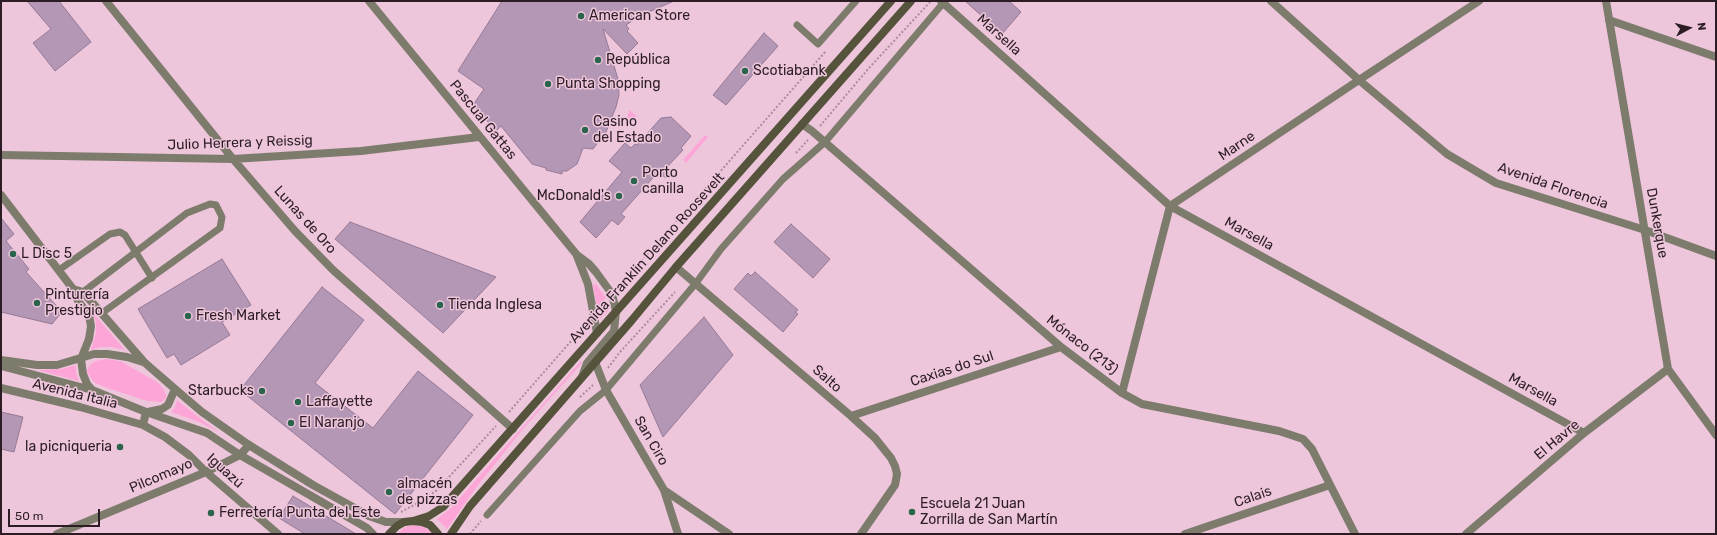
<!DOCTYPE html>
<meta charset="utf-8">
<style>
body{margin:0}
#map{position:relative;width:1717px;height:535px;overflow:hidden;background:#eec6db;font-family:Rubik,sans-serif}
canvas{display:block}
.frame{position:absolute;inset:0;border:2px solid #2c1d25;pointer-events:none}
.north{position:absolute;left:1669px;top:8px;width:40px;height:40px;-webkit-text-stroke:3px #eec6db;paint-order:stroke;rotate:83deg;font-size:11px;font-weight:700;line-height:16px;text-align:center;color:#2c1d25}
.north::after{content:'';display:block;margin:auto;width:14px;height:18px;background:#2c1d25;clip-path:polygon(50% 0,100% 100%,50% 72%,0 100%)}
.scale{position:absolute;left:8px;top:509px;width:92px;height:18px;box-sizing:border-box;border:2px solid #2c1d25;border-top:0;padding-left:5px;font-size:12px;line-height:14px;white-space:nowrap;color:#2c1d25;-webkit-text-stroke:3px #eec6db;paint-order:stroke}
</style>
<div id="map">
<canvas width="1717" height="535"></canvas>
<div class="frame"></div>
<div class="north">N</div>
<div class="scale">50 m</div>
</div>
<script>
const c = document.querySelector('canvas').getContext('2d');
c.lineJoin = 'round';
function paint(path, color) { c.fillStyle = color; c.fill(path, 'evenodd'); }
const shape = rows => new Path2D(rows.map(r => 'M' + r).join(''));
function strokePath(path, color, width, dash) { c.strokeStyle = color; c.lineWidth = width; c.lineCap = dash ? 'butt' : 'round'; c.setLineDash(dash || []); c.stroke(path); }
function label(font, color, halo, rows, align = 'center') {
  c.font = font + ' Rubik,sans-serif'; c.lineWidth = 3; c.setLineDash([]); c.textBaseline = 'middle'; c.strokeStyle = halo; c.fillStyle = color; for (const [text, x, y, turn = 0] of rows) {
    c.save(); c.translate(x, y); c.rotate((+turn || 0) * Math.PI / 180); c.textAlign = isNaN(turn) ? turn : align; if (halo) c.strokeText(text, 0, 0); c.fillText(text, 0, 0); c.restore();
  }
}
paint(shape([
 [629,110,637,116,626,127,628,114],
 [705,135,708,137,686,163,683,160],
 [594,284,596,284,606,298,597,308,593,286],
 [608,303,608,311,599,320,598,313],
 [93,313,125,350,111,347,100,347,91,350,96,333,96,322],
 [107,359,120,361,157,382,163,388,166,394,166,398,162,402,147,401,107,388,95,383,90,377,87,372,88,368,91,364,95,361],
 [581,361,582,363,528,423,478,485,447,529,437,519,451,508],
 [76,365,76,373,79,381,37,370,61,369],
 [177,400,197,416,219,432,199,422,171,412,175,407],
 [415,525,424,527,433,534,397,534,405,527]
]), '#fea5d8');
const building = shape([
 [27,1,59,1,91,42,55,71,33,43,51,29,27,1],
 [502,1,674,1,640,16,626,25,629,29,627,31,638,43,627,54,603,29,618,79,619,95,616,107,606,132,593,149,583,148,577,164,567,171,562,171,562,174,546,170,546,168,532,164,501,126,496,131,473,105,484,89,458,71,502,1],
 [965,1,1009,1,1021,12,1002,34,965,1],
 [764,33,778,46,726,105,713,95,764,33],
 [671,117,691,136,681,148,683,150,667,167,672,171,666,178,658,172,621,214,625,217,618,225,612,220,596,238,580,222,622,172,609,161,625,143,631,148,635,144,637,145,661,118,671,117],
 [1,218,14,234,6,241,29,269,26,272,62,312,52,324,1,312,1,218],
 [350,222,496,277,443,333,335,239,350,222],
 [791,224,830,259,813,278,774,242,791,224],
 [222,259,251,305,222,322,230,335,181,365,174,354,167,358,138,309,222,259],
 [755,272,798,310,795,312,798,314,783,332,734,289,748,273,751,276,755,272],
 [322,287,364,320,315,383,373,428,418,371,473,415,395,514,240,390,322,287],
 [704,317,733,355,663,437,640,385,704,317],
 [1,412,23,417,14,452,1,449,1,412],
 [293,496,356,534,305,534,279,518,293,496]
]);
paint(building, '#b497b5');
strokePath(building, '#957996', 1);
strokePath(shape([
 [820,126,869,68,931,1],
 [796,153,808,140],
 [618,288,826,51],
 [608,368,620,352,675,292],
 [580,397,593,385],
 [509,412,586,324],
 [401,512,423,500,437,490,496,426],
 [470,534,481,521]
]), '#ab8c9c', 2, [2, 2]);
strokePath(shape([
 [797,25,818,44,856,1],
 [59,270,110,234,120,232,125,235,152,278],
 [83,292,187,213,210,204,216,205,222,217,220,228,102,313],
 [487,515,580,411,606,390,696,283,721,249,783,179,825,142,945,1]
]), '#7d7c6c', 7);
strokePath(shape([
 [106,1,233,159,295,231,333,270,513,429],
 [369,1,549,221,577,255,589,264,596,272,612,294,616,311,614,331,587,363,582,377],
 [941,1,1170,206,1584,433],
 [1606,1,1668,369,1716,435],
 [1609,20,1716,57],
 [802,124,812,131,1061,347,1122,393,1142,404,1279,431,1303,439,1312,449,1355,534],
 [1,155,233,159,361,151,479,137],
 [577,256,588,284,597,333],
 [676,267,851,416,875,438,891,458,895,466,897,474,895,485,861,534],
 [595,362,606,390,664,490,678,534],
 [1,388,80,407,143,425],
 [1122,393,1170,206,1359,80,1479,1],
 [146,412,143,425,165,437,189,455,206,472,278,534],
 [851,416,1061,347],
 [664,490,729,534],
 [57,534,206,472,240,455,249,445],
 [1185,534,1330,485],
 [1466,534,1584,433,1668,369]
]), '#7d7c6c', 8);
strokePath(shape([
 [1271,1,1359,80,1447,154,1496,183,1645,230,1716,256],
 [1,195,73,289,78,301,89,315,91,326,89,339,81,359,83,374,87,384,92,390,146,412,207,433,240,455,367,528,373,534],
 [73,289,83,292,144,362,175,389,202,412,249,445,313,485,369,516,386,522,404,522],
 [1,360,37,365,57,365,94,354,107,354,127,357,143,362],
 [1,366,92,390],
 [148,412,162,409,168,405,175,389]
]), '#7d7c6c', 8);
strokePath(shape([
 [413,521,429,516,443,507,891,1],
 [389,534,397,526,404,522,413,521,422,522,430,525,438,534],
 [451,534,470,506,632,320,676,267,911,1]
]), '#55533c', 8);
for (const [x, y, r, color] of [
 [581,16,4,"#2a644d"],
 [598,60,4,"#2a644d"],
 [745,71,4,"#2a644d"],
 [548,84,4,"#2a644d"],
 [585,130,4,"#2a644d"],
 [634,181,4,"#2a644d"],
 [619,196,4,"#2a644d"],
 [13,254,4,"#2a644d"],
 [37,303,4,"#2a644d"],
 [440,305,4,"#2a644d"],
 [188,316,4,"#2a644d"],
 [262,391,4,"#2a644d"],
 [298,402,4,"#2a644d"],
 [291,423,4,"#2a644d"],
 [120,447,4,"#2a644d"],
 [389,492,4,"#2a644d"],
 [912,512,4,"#2a644d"],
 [211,513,4,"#2a644d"]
]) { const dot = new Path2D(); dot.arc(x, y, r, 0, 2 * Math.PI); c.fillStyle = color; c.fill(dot); strokePath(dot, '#eec6db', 1.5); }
label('14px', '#2c1d25', '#eec6db', [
 ["American Store",589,16],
 ["República",606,60],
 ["Scotiabank",753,71],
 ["Punta Shopping",556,84],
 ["Casino",593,122],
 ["del Estado",593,138],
 ["Porto",642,173],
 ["canilla",642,189],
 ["McDonald's",611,196,"right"],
 ["L Disc 5",21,254],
 ["Pinturería",45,295],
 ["Prestigio",45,311],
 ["Tienda Inglesa",448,305],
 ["Fresh Market",196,316],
 ["Starbucks",254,391,"right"],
 ["Laffayette",306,402],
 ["El Naranjo",299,423],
 ["la picniqueria",112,447,"right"],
 ["almacén",397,484],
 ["de pizzas",397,500],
 ["Escuela 21 Juan",920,504],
 ["Zorrilla de San Martín",920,520],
 ["Ferretería Punta del Este",219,513]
], 'left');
label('14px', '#2c1d25', '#eec6db', [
 ["Marsella",999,35,42],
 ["Pascual Gattas",483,120,51],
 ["Julio Herrera y Reissig",240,143,-2],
 ["Marne",1237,146,-34],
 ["Avenida Florencia",1553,186,19],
 ["Lunas de Oro",305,220,48],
 ["Dunkerque",1657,223,80],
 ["Marsella",1249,234,29],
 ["Avenida Franklin Delano Roosevelt",647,258,-48],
 ["Mónaco (213)",1082,345,38],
 ["Caxias do Sul",952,369,-18],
 ["Salto",827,379,41],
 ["Marsella",1533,390,29],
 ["Avenida Italia",75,394,14],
 ["El Havre",1557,440,-40],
 ["San Ciro",651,441,60],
 ["Iguazú",225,471,42],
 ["Pilcomayo",161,476,-23],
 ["Calais",1253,497,-19]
]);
</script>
